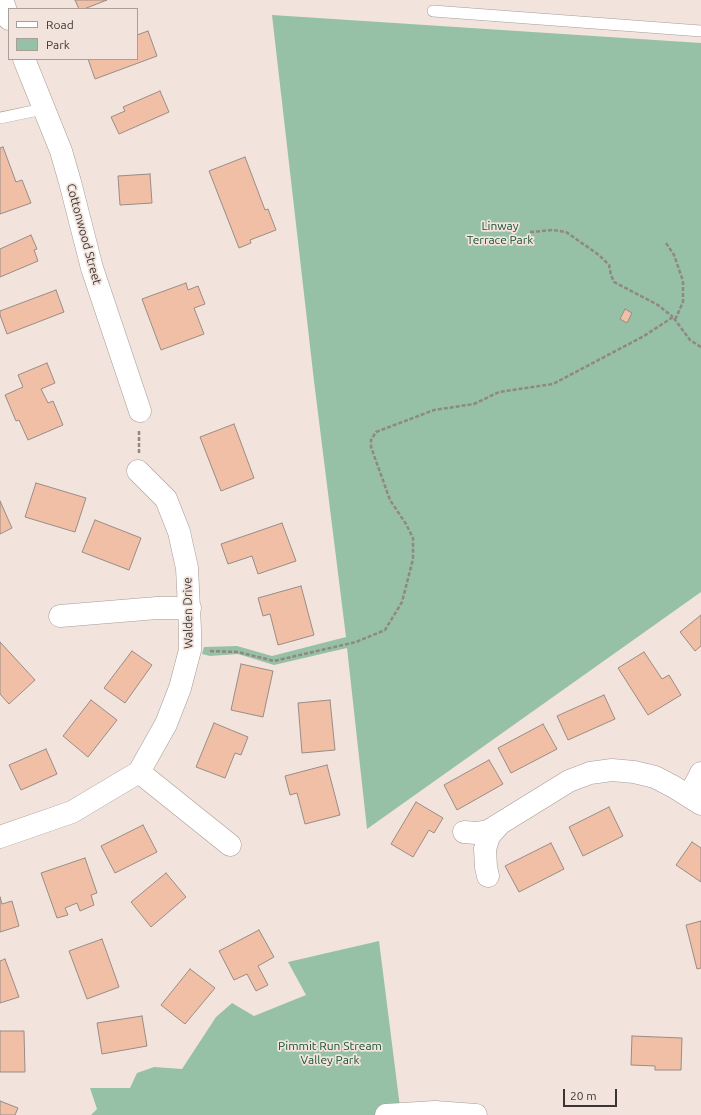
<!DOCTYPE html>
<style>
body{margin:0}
#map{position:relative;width:701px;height:1115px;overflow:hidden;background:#f2e4dd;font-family:Ubuntu,sans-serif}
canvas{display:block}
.legend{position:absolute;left:8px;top:8px;width:130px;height:52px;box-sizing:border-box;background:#f2e4dd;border:1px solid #a99e99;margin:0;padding:5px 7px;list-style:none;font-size:12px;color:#3b3633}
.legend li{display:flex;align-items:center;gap:8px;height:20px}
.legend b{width:20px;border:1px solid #a99e99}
.scale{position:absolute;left:563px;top:1089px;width:54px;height:18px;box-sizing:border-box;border:2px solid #3b3633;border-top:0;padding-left:5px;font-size:12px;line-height:14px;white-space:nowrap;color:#3b3633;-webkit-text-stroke:3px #f2e4dd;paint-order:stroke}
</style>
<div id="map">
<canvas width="701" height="1115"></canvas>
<ul class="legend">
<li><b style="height:5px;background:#fff"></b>Road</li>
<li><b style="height:11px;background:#96c1a7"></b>Park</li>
</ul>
<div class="scale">20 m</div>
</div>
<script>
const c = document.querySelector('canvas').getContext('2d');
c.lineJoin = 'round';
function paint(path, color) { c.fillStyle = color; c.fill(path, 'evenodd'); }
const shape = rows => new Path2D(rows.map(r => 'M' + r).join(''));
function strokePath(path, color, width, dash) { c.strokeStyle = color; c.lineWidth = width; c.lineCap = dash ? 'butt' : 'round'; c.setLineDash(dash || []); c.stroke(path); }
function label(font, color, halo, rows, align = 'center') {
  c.font = font + ' Ubuntu,sans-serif'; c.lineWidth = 3.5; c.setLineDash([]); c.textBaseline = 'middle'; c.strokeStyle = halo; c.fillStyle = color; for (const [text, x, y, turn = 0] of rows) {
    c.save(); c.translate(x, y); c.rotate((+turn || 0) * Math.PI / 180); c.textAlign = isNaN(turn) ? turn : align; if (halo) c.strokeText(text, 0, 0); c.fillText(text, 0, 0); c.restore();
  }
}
paint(shape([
 [272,15,701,43,701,592,367,829,347,648,274,665,238,654,210,656,202,654,204,647,237,646,272,656,346,637,314,381],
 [379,941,401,1115,91,1115,97,1109,90,1088,130,1088,137,1073,154,1067,182,1069,216,1017,232,1003,254,1016,306,995,288,962]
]), '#96c1a7');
const building = shape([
 [75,0,107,0,84,9,79,9,75,0],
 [148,31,157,56,95,79,88,59,137,59,137,35,148,31],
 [160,91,169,112,119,134,111,117,125,111,123,107,160,91],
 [3,147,16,182,22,180,31,203,0,214,0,148,3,147],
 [245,157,265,210,268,209,276,230,250,240,251,243,239,248,209,171,245,157],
 [150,174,152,203,120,205,118,176,150,174],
 [31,235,37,249,34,250,38,261,0,277,0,249,31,235],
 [186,283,188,290,198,286,205,304,194,308,204,334,161,350,142,299,186,283],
 [56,290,64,312,7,334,0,315,0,311,56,290],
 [625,309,632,313,627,323,620,319,625,309],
 [47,363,55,383,41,389,48,403,53,401,63,425,28,440,19,420,16,421,5,395,23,387,18,375,47,363],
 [234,424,254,478,221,491,200,437,234,424],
 [36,483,86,498,75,532,25,517,36,483],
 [0,501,12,528,0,534,0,501],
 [95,520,141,538,129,570,82,552,95,520],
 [282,523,296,561,258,574,252,556,228,564,221,544,282,523],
 [301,586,314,635,278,645,270,614,263,616,258,598,301,586],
 [701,615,701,646,695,651,680,632,701,615],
 [0,642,35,680,9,704,0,694,0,642],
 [132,651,152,665,125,703,104,688,132,651],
 [644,652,662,679,669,675,681,695,648,715,618,668,644,652],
 [241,664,273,671,263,717,231,710,241,664],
 [604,695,615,719,568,740,557,716,604,695],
 [91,700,117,720,88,757,63,736,91,700],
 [330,700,335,750,302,753,298,703,330,700],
 [214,723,248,737,241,755,235,753,225,778,196,767,214,723],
 [543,724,557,749,511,773,498,748,543,724],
 [46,749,57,774,21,790,9,765,46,749],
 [489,760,503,784,457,810,444,785,489,760],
 [327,765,340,815,305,824,297,793,290,795,285,776,327,765],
 [416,802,443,818,434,833,429,830,413,857,391,844,416,802],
 [609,807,623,836,583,856,569,827,609,807],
 [143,825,157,852,115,873,101,846,143,825],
 [692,842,701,848,701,882,676,865,692,842],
 [551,843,564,869,519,892,505,866,551,843],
 [85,858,97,893,91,895,94,905,80,911,77,903,65,908,68,915,57,918,41,873,85,858],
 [166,873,186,897,151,927,131,902,166,873],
 [0,897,2,904,12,901,19,926,0,932,0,897],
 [701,921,701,968,697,969,686,925,701,921],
 [259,930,274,957,258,966,268,985,256,991,247,974,234,980,219,951,259,930],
 [102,939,119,987,87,999,69,951,102,939],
 [5,959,19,997,0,1003,0,961,5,959],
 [190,969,215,988,185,1024,161,1005,190,969],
 [142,1016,147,1046,102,1054,97,1023,142,1016],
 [0,1031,24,1031,25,1072,0,1072,0,1031],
 [632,1036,682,1038,681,1070,655,1070,655,1066,631,1065,632,1036],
 [0,1101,18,1108,15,1115,0,1115,0,1101]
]);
paint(building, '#f0bfa6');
strokePath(building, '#988c85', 1);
const lane = shape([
 [433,11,701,31],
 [0,118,43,109]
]);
const street = shape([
 [2,0,9,19],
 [24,59,61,151,70,182,92,268,140,411],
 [60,616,157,608,190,608],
 [139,772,230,845],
 [689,796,701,773],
 [464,832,476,833,488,831,569,781,590,773,612,770,634,772,655,777,674,787,701,804],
 [0,837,72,812,139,772,166,724,180,688,190,650,190,629,187,568,179,532,166,499,138,471],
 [488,876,486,867,485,849,489,836,498,826],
 [386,1115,435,1112,476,1115]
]);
strokePath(lane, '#a79a94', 12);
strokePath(street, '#a79a94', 23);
strokePath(shape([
 [530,232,553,230,566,232,599,255,609,265,611,275,614,282,658,305,673,317],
 [666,243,674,255,683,281,683,302,675,320],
 [139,453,139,430],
 [210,651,238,652,274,661,356,642,385,630,402,602,413,559,413,538,406,524,390,500,371,447,371,440,376,432,434,410,474,404,499,392,553,384,644,336,673,317,690,340,701,347]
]), '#918783', 2.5, [4, 2]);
strokePath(lane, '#fff', 11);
strokePath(street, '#fff', 22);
label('12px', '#175134', '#f2e4dd', [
 ["Linway",500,226],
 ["Terrace Park",500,240],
 ["Pimmit Run Stream",330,1046],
 ["Valley Park",330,1060]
]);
label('12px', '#3b3633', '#f2e4dd', [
 ["Cottonwood Street",84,234,75],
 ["Walden Drive",188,613,-91]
]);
</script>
